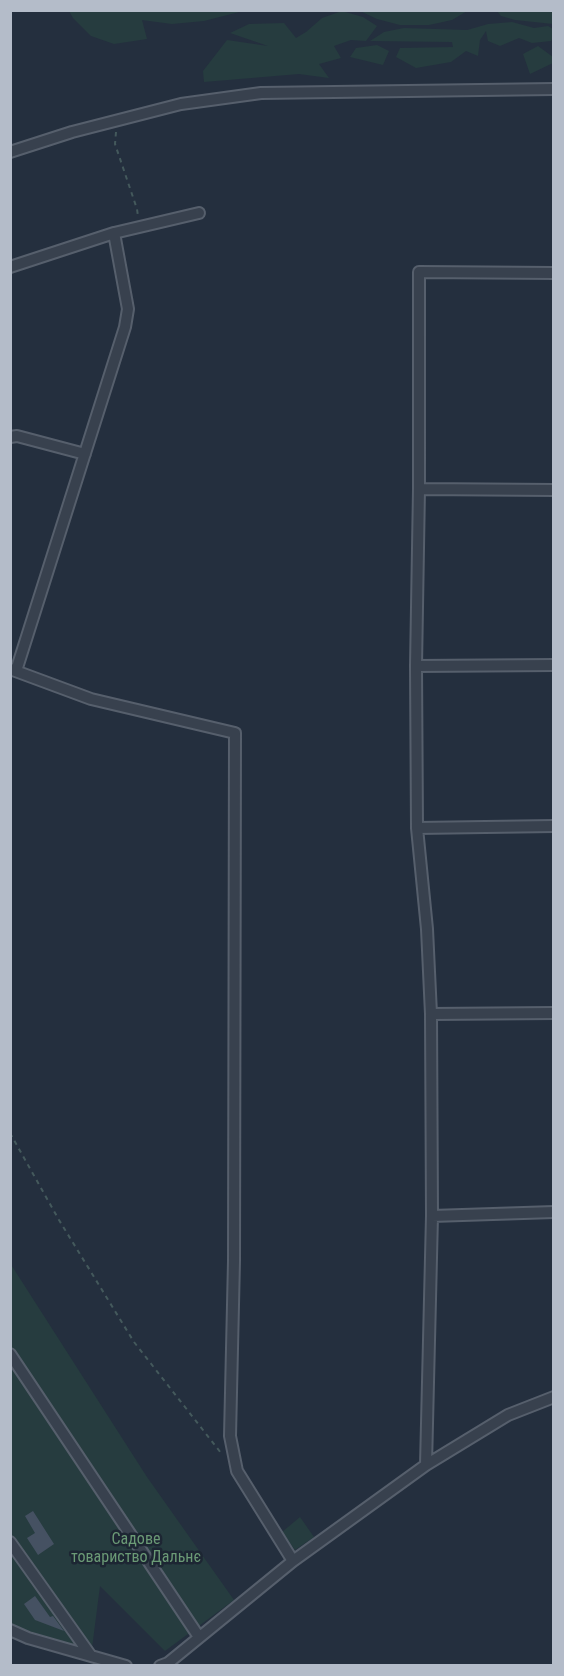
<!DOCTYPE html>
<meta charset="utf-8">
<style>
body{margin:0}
#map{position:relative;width:564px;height:1676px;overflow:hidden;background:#242f3e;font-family:"Roboto Condensed",sans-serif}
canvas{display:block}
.frame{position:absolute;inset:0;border:12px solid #b4bcc9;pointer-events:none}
</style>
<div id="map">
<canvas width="564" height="1676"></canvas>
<div class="frame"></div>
</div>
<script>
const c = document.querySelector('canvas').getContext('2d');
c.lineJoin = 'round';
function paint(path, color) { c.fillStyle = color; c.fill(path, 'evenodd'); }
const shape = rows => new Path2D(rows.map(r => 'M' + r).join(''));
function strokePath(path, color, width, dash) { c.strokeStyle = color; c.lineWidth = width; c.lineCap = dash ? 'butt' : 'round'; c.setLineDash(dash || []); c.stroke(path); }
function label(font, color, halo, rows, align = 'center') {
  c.font = font + ' "Roboto Condensed",sans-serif'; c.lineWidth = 5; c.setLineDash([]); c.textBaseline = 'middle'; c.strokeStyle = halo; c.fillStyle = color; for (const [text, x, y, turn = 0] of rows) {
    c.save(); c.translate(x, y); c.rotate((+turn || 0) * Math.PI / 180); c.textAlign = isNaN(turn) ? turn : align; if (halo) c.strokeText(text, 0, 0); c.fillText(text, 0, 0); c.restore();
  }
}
paint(shape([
 [69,11,243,11,204,21,172,24,142,20,147,39,114,44,91,36,73,18],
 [342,11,363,17,377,26,366,41,351,40,334,46,341,58,319,64,329,78,299,74,204,82,203,71,227,40,268,46,230,33,249,24,284,23,296,38,306,32,322,18],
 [360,11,467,11,452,20,429,25,400,25,377,19],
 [497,11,553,11,553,24,515,20,501,16],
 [512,22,534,28,548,26,553,29,553,38,551,41,532,43,519,38,500,46,488,41,486,31,480,40,478,56,466,51,451,62,416,68,396,57,400,48,453,47,452,42,370,41,384,32,404,28,467,30,488,24],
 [377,45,389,51,383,65,350,57,356,48],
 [538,46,553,57,553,63,530,74,523,54],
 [10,1263,147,1477,234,1600,165,1651,100,1586,91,1656,11,1630],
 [300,1517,314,1537,295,1550,282,1532]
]), '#263c3f');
paint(shape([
 [33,1511,54,1544,38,1555,27,1538,35,1533,25,1516],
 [35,1596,50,1617,53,1616,64,1631,35,1620,24,1604]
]), '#455162');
const street = shape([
 [10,152,72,132,181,104,261,93,554,89],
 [10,267,114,233,199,213],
 [10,437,17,436,85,454],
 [419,489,554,490],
 [416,666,554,665],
 [10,669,91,699,235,733,234,1261,230,1436,237,1471,293,1561],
 [16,671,125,327,128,309,114,233],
 [417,828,554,826],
 [431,1014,554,1013],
 [432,1216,554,1212],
 [10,1354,199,1637],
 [426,1465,432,1216,431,1014,427,929,417,828,416,666,419,489,419,272,554,273],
 [10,1542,91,1656],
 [10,1630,28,1638,126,1666],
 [160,1666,168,1663,293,1561,426,1465,508,1415,554,1397]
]);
strokePath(street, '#565f6c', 14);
strokePath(shape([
 [116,132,115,144,137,209,138,216],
 [10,1133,59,1220,134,1342,221,1453]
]), '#44595c', 2, [4.5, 4.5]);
strokePath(street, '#38414e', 10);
label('16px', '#6b9a76', '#1d2633', [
 ["Садове",136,1540],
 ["товариство Дальнє",136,1558]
]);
</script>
